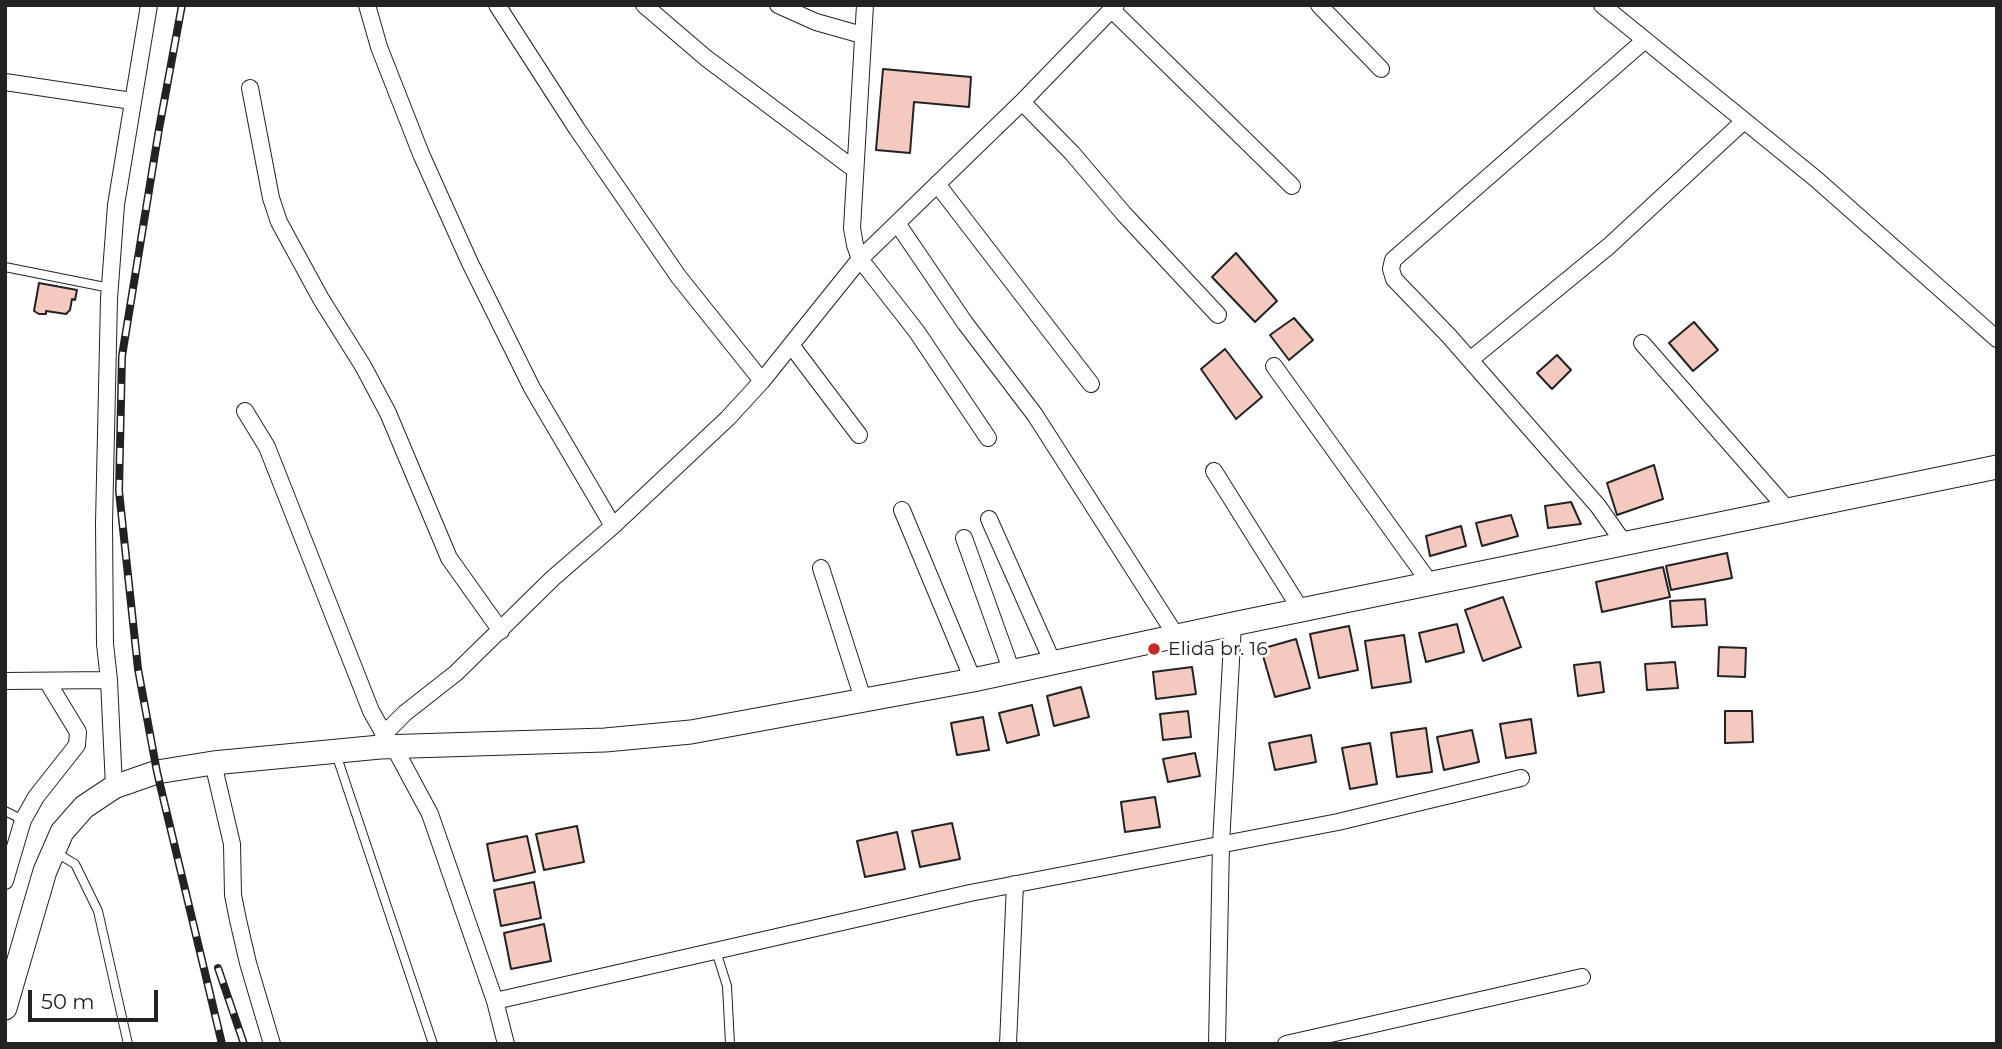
<!DOCTYPE html>
<style>
body{margin:0}
#map{position:relative;width:2002px;height:1049px;overflow:hidden;background:#fff;font-family:Montserrat,sans-serif}
canvas{display:block}
.frame{position:absolute;inset:0;border:7px solid #222;pointer-events:none}
.scale{position:absolute;left:28px;top:990px;width:130px;height:32px;box-sizing:border-box;border:4px solid #222;border-top:0;padding-left:9px;font-size:21px;line-height:24px;white-space:nowrap;color:#222;-webkit-text-stroke:5px #fff;paint-order:stroke}
</style>
<div id="map">
<canvas width="2002" height="1049"></canvas>
<div class="frame"></div>
<div class="scale">50 m</div>
</div>
<script>
const c = document.querySelector('canvas').getContext('2d');
c.lineJoin = 'round';
function paint(path, color) { c.fillStyle = color; c.fill(path, 'evenodd'); }
const shape = rows => new Path2D(rows.map(r => 'M' + r).join(''));
function strokePath(path, color, width, dash) { c.strokeStyle = color; c.lineWidth = width; c.lineCap = dash ? 'butt' : 'round'; c.setLineDash(dash || []); c.stroke(path); }
function label(font, color, halo, rows, align = 'center') {
  c.font = font + ' Montserrat,sans-serif'; c.lineWidth = 5; c.setLineDash([]); c.textBaseline = 'middle'; c.strokeStyle = halo; c.fillStyle = color; for (const [text, x, y, turn = 0] of rows) {
    c.save(); c.translate(x, y); c.rotate((+turn || 0) * Math.PI / 180); c.textAlign = isNaN(turn) ? turn : align; if (halo) c.strokeText(text, 0, 0); c.fillText(text, 0, 0); c.restore();
  }
}
const building = shape([
 [883,69,971,77,969,107,914,102,910,153,876,150,883,69],
 [1236,253,1277,301,1255,322,1212,277,1236,253],
 [39,283,77,290,75,300,72,299,70,310,66,314,46,311,46,314,39,314,34,311,39,283],
 [1294,318,1313,340,1289,360,1270,335,1294,318],
 [1694,322,1718,350,1693,371,1669,343,1694,322],
 [1225,349,1262,397,1236,419,1201,369,1225,349],
 [1557,355,1571,370,1552,389,1537,373,1557,355],
 [1654,465,1663,499,1617,515,1607,483,1654,465],
 [1571,502,1581,524,1548,528,1545,506,1571,502],
 [1511,515,1518,536,1482,546,1476,523,1511,515],
 [1461,526,1466,546,1430,556,1426,536,1461,526],
 [1727,553,1732,578,1671,590,1666,566,1727,553],
 [1663,567,1670,597,1602,612,1596,582,1663,567],
 [1503,597,1521,647,1483,661,1465,610,1503,597],
 [1705,599,1707,625,1672,627,1670,601,1705,599],
 [1457,624,1464,652,1426,662,1419,633,1457,624],
 [1349,626,1358,670,1319,678,1310,634,1349,626],
 [1404,635,1411,682,1372,688,1365,641,1404,635],
 [1296,639,1310,688,1275,697,1261,649,1296,639],
 [1719,647,1746,648,1745,677,1718,676,1719,647],
 [1600,662,1604,692,1578,696,1574,665,1600,662],
 [1675,662,1678,688,1647,690,1645,664,1675,662],
 [1192,667,1196,694,1156,699,1153,672,1192,667],
 [1081,687,1089,717,1054,726,1047,696,1081,687],
 [1032,705,1039,735,1007,743,999,713,1032,705],
 [1188,711,1191,737,1163,740,1160,714,1188,711],
 [1725,711,1752,711,1753,742,1725,743,1725,711],
 [983,717,989,750,957,755,951,723,983,717],
 [1531,719,1536,753,1506,758,1500,724,1531,719],
 [1426,728,1432,772,1397,777,1391,733,1426,728],
 [1472,730,1479,762,1444,770,1437,737,1472,730],
 [1311,735,1316,762,1275,770,1269,743,1311,735],
 [1370,743,1377,784,1350,789,1342,748,1370,743],
 [1195,753,1200,776,1168,782,1163,759,1195,753],
 [1155,797,1160,827,1125,832,1121,802,1155,797],
 [952,823,960,859,920,867,912,831,952,823],
 [577,826,584,862,544,870,536,834,577,826],
 [897,832,905,869,865,877,857,841,897,832],
 [527,836,535,872,494,881,487,844,527,836],
 [534,882,541,918,501,926,494,890,534,882],
 [544,924,551,961,511,969,504,933,544,924]
]);
paint(building, '#f3c9c0');
strokePath(building, '#222', 2);
const service = shape([
 [5,267,110,288],
 [336,754,433,1044],
 [5,811,23,820],
 [55,852,75,864,98,911,128,1044],
 [716,951,727,986,730,1044]
]);
const minor = shape([
 [367,5,379,47,421,154,470,263,532,388,613,526],
 [497,5,577,129,678,276,762,381],
 [644,5,706,58,854,169],
 [778,5,816,22,862,35],
 [1319,5,1381,69],
 [1602,5,1816,179,1997,339],
 [1112,10,1292,186],
 [5,82,132,101],
 [250,88,271,198,279,222,321,299,363,366,388,413,449,558,501,631],
 [1022,102,1072,153,1124,214,1218,315],
 [937,184,1091,384],
 [897,223,965,323,1035,415,1177,637],
 [1642,343,1788,510],
 [791,345,859,435],
 [1470,360,1609,246,1744,121],
 [1274,366,1430,583],
 [245,411,267,447,371,711,384,734],
 [988,438,917,332,860,259,1022,102,1116,5],
 [1214,471,1301,610],
 [902,510,973,680],
 [989,519,1053,663],
 [964,538,1012,672],
 [1624,543,1598,506,1449,336,1394,279,1391,269,1393,260,1645,40],
 [821,568,863,699],
 [5,681,109,680],
 [380,747,384,734,405,713,456,673,553,578,613,526,728,418,762,381,860,259,855,245,852,228,865,5],
 [394,747,430,814,495,1001,506,1044],
 [213,763,232,844,233,895,238,920,248,963,272,1044],
 [114,787,109,680,105,644,104,523,109,299,116,205,149,5],
 [5,881,23,820,36,797,77,745,78,732,47,681],
 [495,1001,970,893,1338,822,1521,778],
 [1008,1044,1015,884],
 [1217,1044,1221,844,1233,624],
 [1286,1044,1582,977]
]);
const secondary = shape([
 [5,1008,45,871,62,832,84,807,114,787,157,772,213,763,380,747,605,740,691,732,973,680,1233,624,1997,467]
]);
strokePath(service, '#222', 10);
strokePath(minor, '#222', 18);
strokePath(secondary, '#222', 25);
strokePath(service, '#fff', 8);
strokePath(minor, '#fff', 16);
strokePath(secondary, '#fff', 23);
const rail = shape([
 [182,5,159,129,122,356,119,491,138,669,157,772,222,1044],
 [218,968,244,1044]
]);
strokePath(rail, '#222', 8);
strokePath(rail, '#fff', 5, [16]);
for (const [x, y, r, color] of [
 [1154,649,7,"#c62828"]
]) { const dot = new Path2D(); dot.arc(x, y, r, 0, 2 * Math.PI); c.fillStyle = color; c.fill(dot); strokePath(dot, '#fff', 2.5); }
label('19px', '#222', '#fff', [
 ["Elida br. 16",1168,649]
], 'left');
</script>
